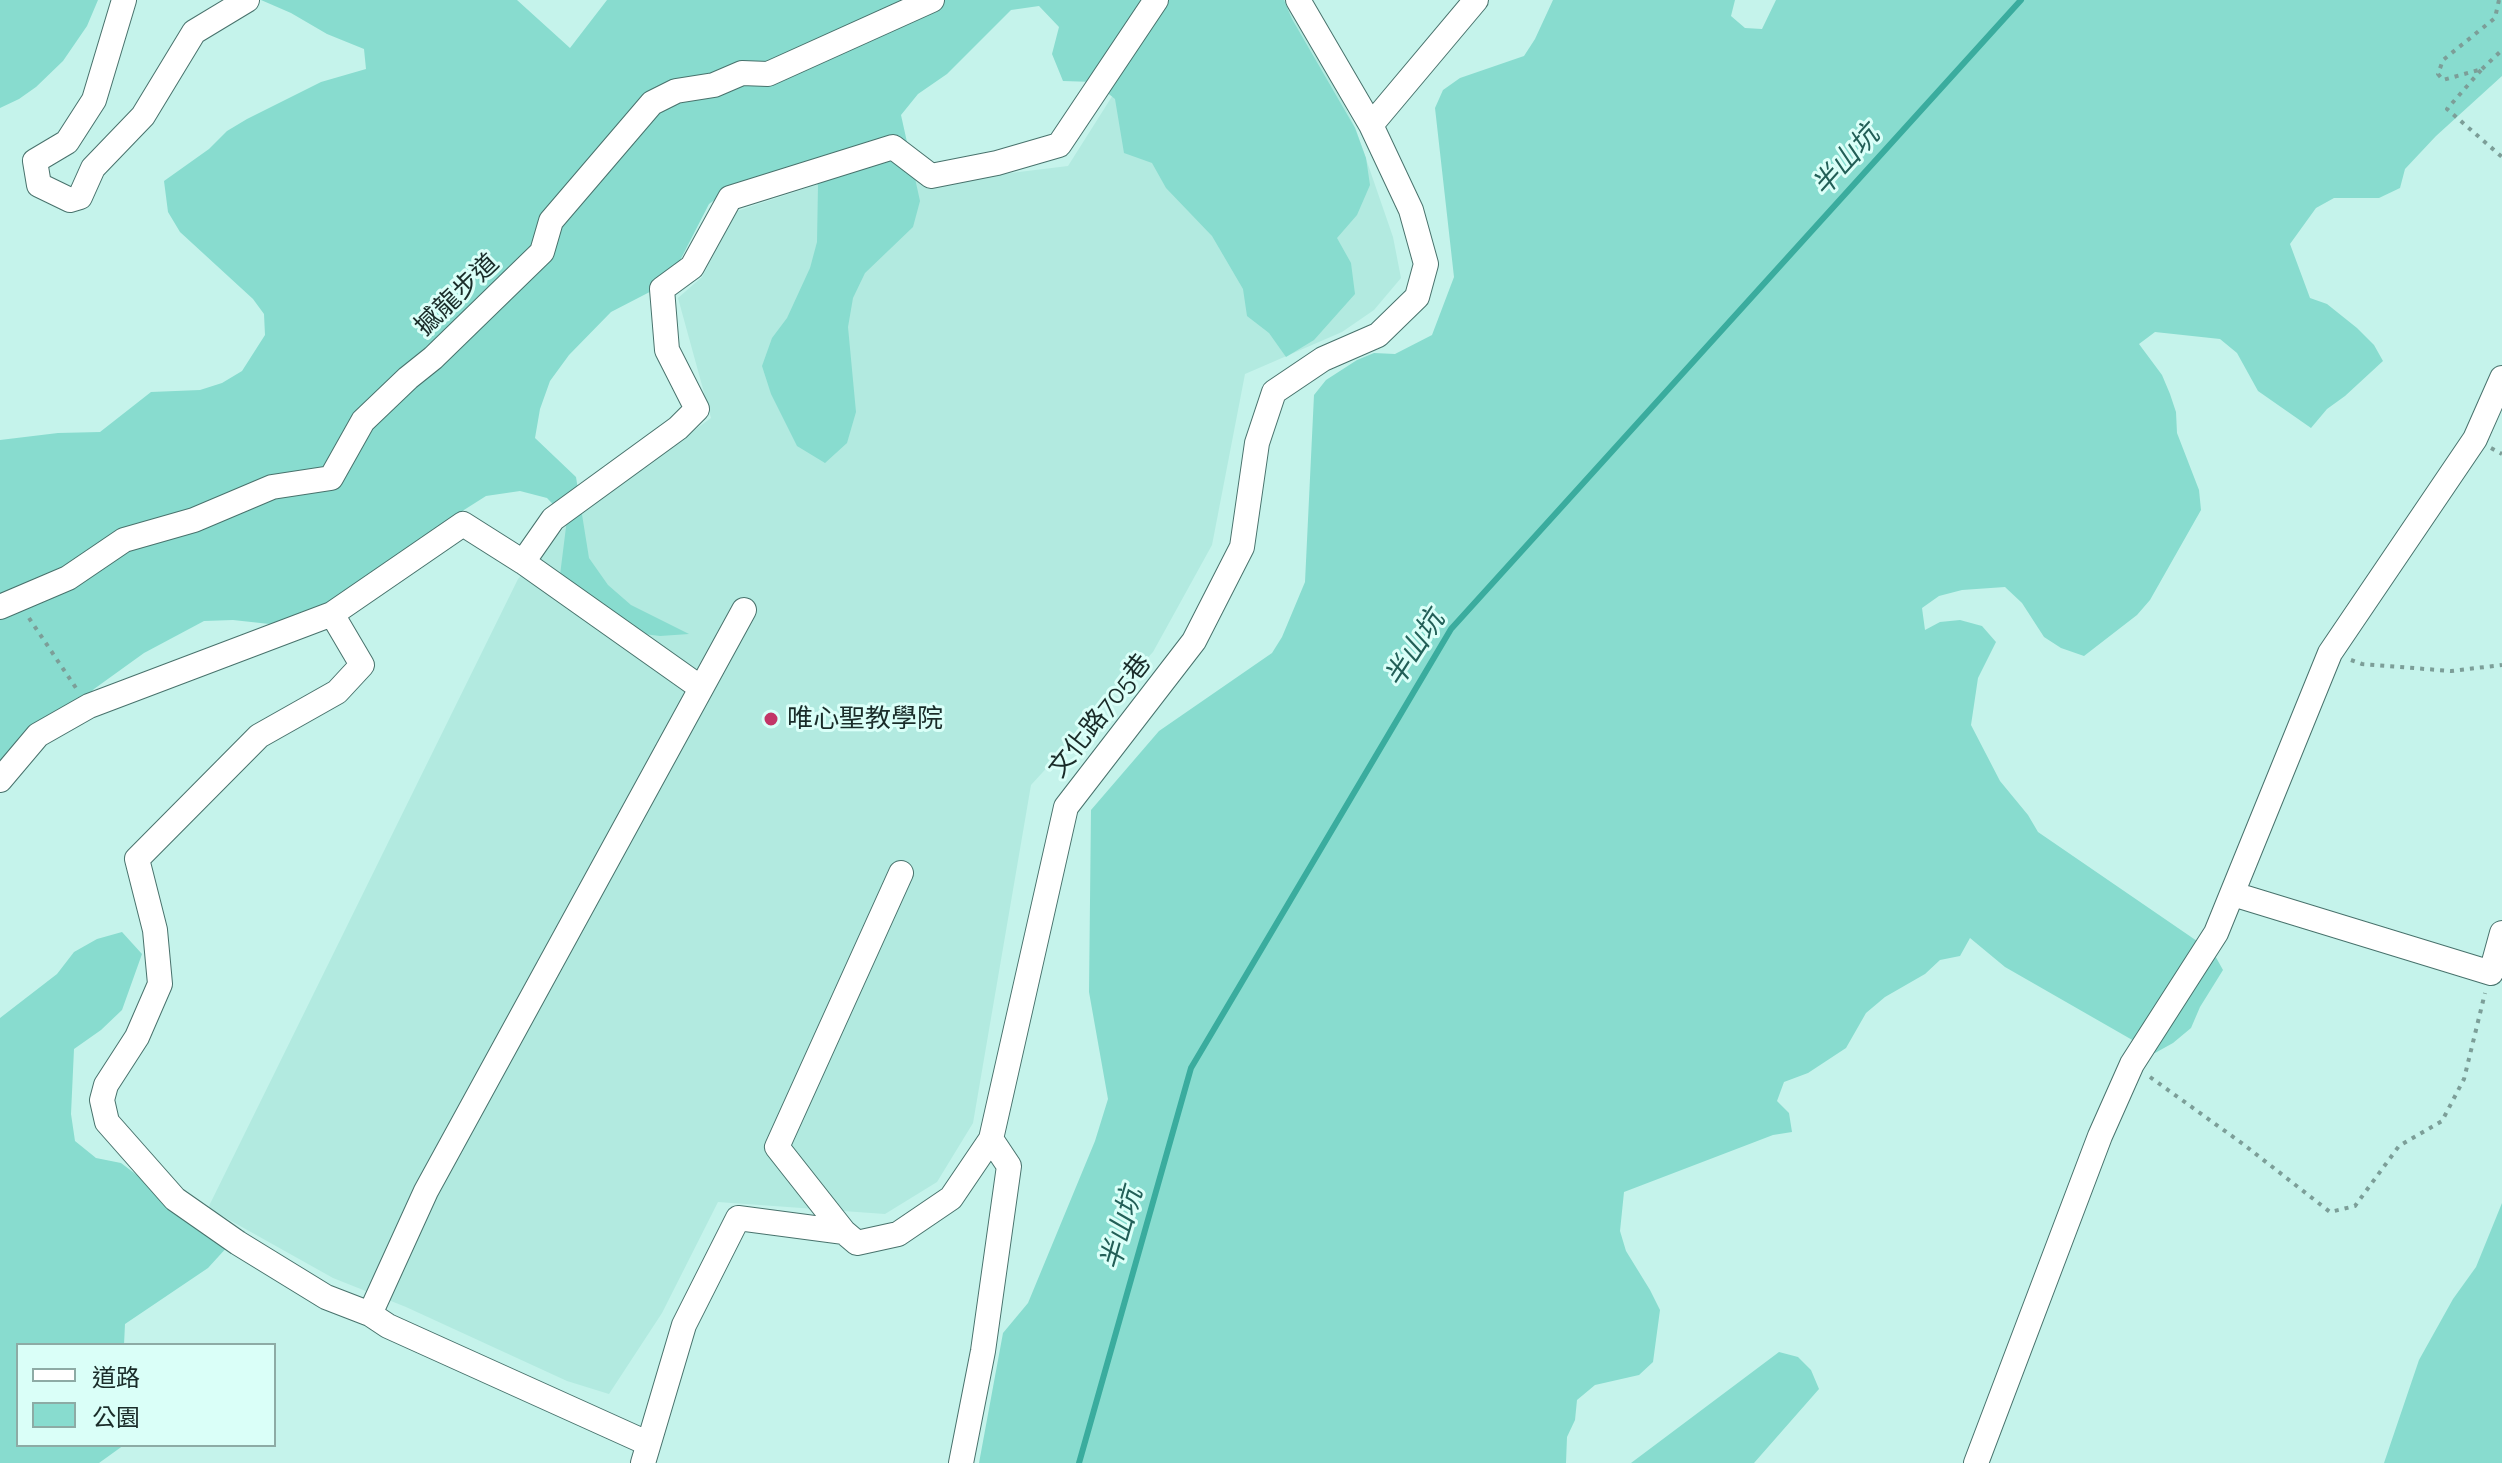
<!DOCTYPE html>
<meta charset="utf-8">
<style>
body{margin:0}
#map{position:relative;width:2502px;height:1463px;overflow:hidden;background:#c5f3eb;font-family:Raleway,"Noto Sans TC",sans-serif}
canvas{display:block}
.legend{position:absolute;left:16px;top:1343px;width:260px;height:104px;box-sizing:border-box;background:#dafff8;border:2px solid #8daba5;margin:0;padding:10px 14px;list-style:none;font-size:24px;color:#1a2c29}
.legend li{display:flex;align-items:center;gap:16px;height:40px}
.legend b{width:40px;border:2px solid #8daba5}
</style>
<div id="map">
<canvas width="2502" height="1463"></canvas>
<ul class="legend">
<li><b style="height:10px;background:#fff"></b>道路</li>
<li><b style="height:22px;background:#88dccf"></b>公園</li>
</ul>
</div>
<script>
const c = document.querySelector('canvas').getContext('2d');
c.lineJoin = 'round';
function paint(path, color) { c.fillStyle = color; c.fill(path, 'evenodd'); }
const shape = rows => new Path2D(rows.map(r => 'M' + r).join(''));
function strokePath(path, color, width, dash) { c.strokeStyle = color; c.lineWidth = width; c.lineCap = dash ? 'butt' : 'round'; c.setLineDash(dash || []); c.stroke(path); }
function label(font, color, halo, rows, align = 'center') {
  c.font = font + ' Raleway,"Noto Sans TC",sans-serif'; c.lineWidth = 6; c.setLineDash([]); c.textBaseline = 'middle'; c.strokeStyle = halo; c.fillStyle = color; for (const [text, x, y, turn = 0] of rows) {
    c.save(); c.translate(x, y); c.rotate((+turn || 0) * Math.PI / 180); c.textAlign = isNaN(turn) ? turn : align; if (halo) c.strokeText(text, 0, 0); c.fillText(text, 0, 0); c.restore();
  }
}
paint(shape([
 [1173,0,1289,0,1317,50,1355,127,1393,237,1401,278,1374,310,1342,332,1245,374,1212,545,1153,652,1031,785,973,1123,937,1182,885,1214,718,1202,662,1313,609,1394,567,1381,406,1307,333,1278,208,1208,518,579,572,519,711,418,678,298,702,277,737,211,892,160,937,182,1068,166]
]), '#b2eae0');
paint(shape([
 [0,0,98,0,87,26,63,61,36,87,19,99,0,108],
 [261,0,517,0,570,48,607,0,1284,0,1292,19,1355,128,1366,158,1370,185,1357,215,1337,238,1351,263,1355,294,1314,340,1286,357,1269,333,1247,316,1243,289,1212,236,1166,188,1152,163,1124,153,1115,99,1094,82,1063,81,1052,54,1059,27,1039,6,1011,10,947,74,918,94,901,115,920,201,913,227,865,273,853,298,848,327,856,412,847,443,825,463,797,446,771,394,762,366,772,338,787,318,810,268,817,242,818,185,797,168,735,185,709,204,669,282,611,312,569,355,550,381,540,409,535,438,576,477,589,558,608,585,631,605,689,634,660,636,628,632,559,583,567,519,547,498,520,491,486,496,434,529,382,574,297,627,233,620,204,621,144,653,94,689,0,782,0,440,58,433,100,432,151,392,200,390,222,383,242,371,265,335,264,314,253,299,180,232,168,212,164,181,209,149,227,131,247,119,321,82,366,69,364,49,327,34,291,13],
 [1553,0,1735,0,1731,16,1745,28,1762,29,1776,0,2502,0,2502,76,2436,136,2405,169,2400,188,2379,198,2334,198,2316,208,2290,244,2310,298,2327,304,2357,328,2374,345,2383,361,2345,396,2327,409,2311,428,2258,391,2237,353,2220,339,2155,332,2139,344,2162,375,2170,394,2176,412,2177,433,2199,490,2201,510,2150,600,2137,615,2084,656,2061,648,2044,637,2022,603,2005,587,1962,590,1939,596,1922,608,1925,630,1940,622,1960,620,1982,626,1996,642,1978,678,1971,725,2000,781,2028,815,2038,832,2213,952,2223,970,2200,1007,2191,1028,2173,1043,2155,1053,2005,967,1970,938,1960,956,1940,960,1925,974,1885,997,1866,1013,1846,1048,1808,1073,1784,1082,1777,1101,1789,1113,1792,1132,1773,1135,1624,1192,1620,1231,1626,1251,1650,1290,1660,1310,1653,1362,1639,1375,1595,1385,1577,1400,1575,1420,1567,1437,1566,1463,979,1463,1003,1333,1028,1303,1095,1141,1108,1099,1089,992,1091,810,1159,731,1272,653,1282,637,1305,582,1314,395,1326,380,1357,360,1374,353,1395,354,1432,335,1454,277,1435,108,1443,90,1460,78,1524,56,1535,39],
 [122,932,142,954,122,1010,101,1030,74,1049,71,1114,75,1141,96,1158,121,1163,229,1245,208,1268,125,1324,124,1345,18,1345,18,1445,124,1445,99,1463,0,1463,0,1018,57,974,74,952,97,939],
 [2502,1203,2502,1463,2384,1463,2419,1360,2453,1299,2476,1267],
 [1779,1352,1798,1357,1811,1370,1819,1389,1754,1463,1631,1463]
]), '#88dccf');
strokePath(shape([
 [1079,1463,1191,1068,1451,629,2021,0]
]), '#3aac9e', 6);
const minor = shape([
 [124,0,94,100,67,142,35,161,39,185,70,200,80,197,93,168,143,116,194,32,247,0],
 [1298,0,1371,125],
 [0,607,68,578,124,540,194,520,272,487,331,478,363,421,408,378,433,358,542,252,551,221,652,103,676,91,714,85,742,73,768,74,932,0],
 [332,614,362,665,337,692,259,736,137,859,155,930,160,984,137,1037,106,1085,102,1100,107,1122,175,1199,238,1243,326,1297,370,1314],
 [701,688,523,562,553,519,678,428,697,409,667,350,662,289,692,267,730,198,893,147,931,176,997,163,1059,145,1156,0],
 [0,780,38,735,89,706,332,614,463,524,523,562],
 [2233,894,2491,973,2502,933],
 [844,1232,777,1147,901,873],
 [647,1443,388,1326,370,1314,426,1191,744,610],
 [643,1463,684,1325,738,1218,844,1232,857,1243,898,1234,951,1198,991,1139,1066,807,1194,641,1242,547,1257,443,1274,392,1323,359,1378,335,1417,297,1426,264,1411,210,1371,125,1476,0],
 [961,1463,983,1351,1009,1166,991,1139],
 [1976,1463,2100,1136,2132,1064,2216,933,2330,653,2475,439,2502,378]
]);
strokePath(minor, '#48726c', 26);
strokePath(shape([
 [2499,0,2495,18,2443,60,2438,74,2443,80,2482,69,2447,109,2502,157],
 [2482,69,2502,50],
 [2491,448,2502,454],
 [29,618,78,691],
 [2351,660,2362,664,2451,671,2502,665],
 [2150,1077,2243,1144,2330,1212,2355,1206,2399,1146,2442,1121,2464,1079,2485,993]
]), '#7c9e98', 4, [4, 6]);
strokePath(minor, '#fff', 24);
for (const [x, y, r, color] of [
 [771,719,8,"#c23567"]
]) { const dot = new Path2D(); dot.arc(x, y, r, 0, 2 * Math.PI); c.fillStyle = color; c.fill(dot); strokePath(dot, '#dafff8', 3); }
label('26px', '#1a2c29', '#dafff8', [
 ["撼龍步道",457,295,-44],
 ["文化路705巷",1100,716,-52]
]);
label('26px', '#1a2c29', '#dafff8', [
 ["唯心聖教學院",787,719]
], 'left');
label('italic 28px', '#225f57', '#dafff8', [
 ["半山坑",1846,161,-48],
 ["半山坑",1415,649,-57],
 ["半山坑",1122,1229,-74]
]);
</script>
